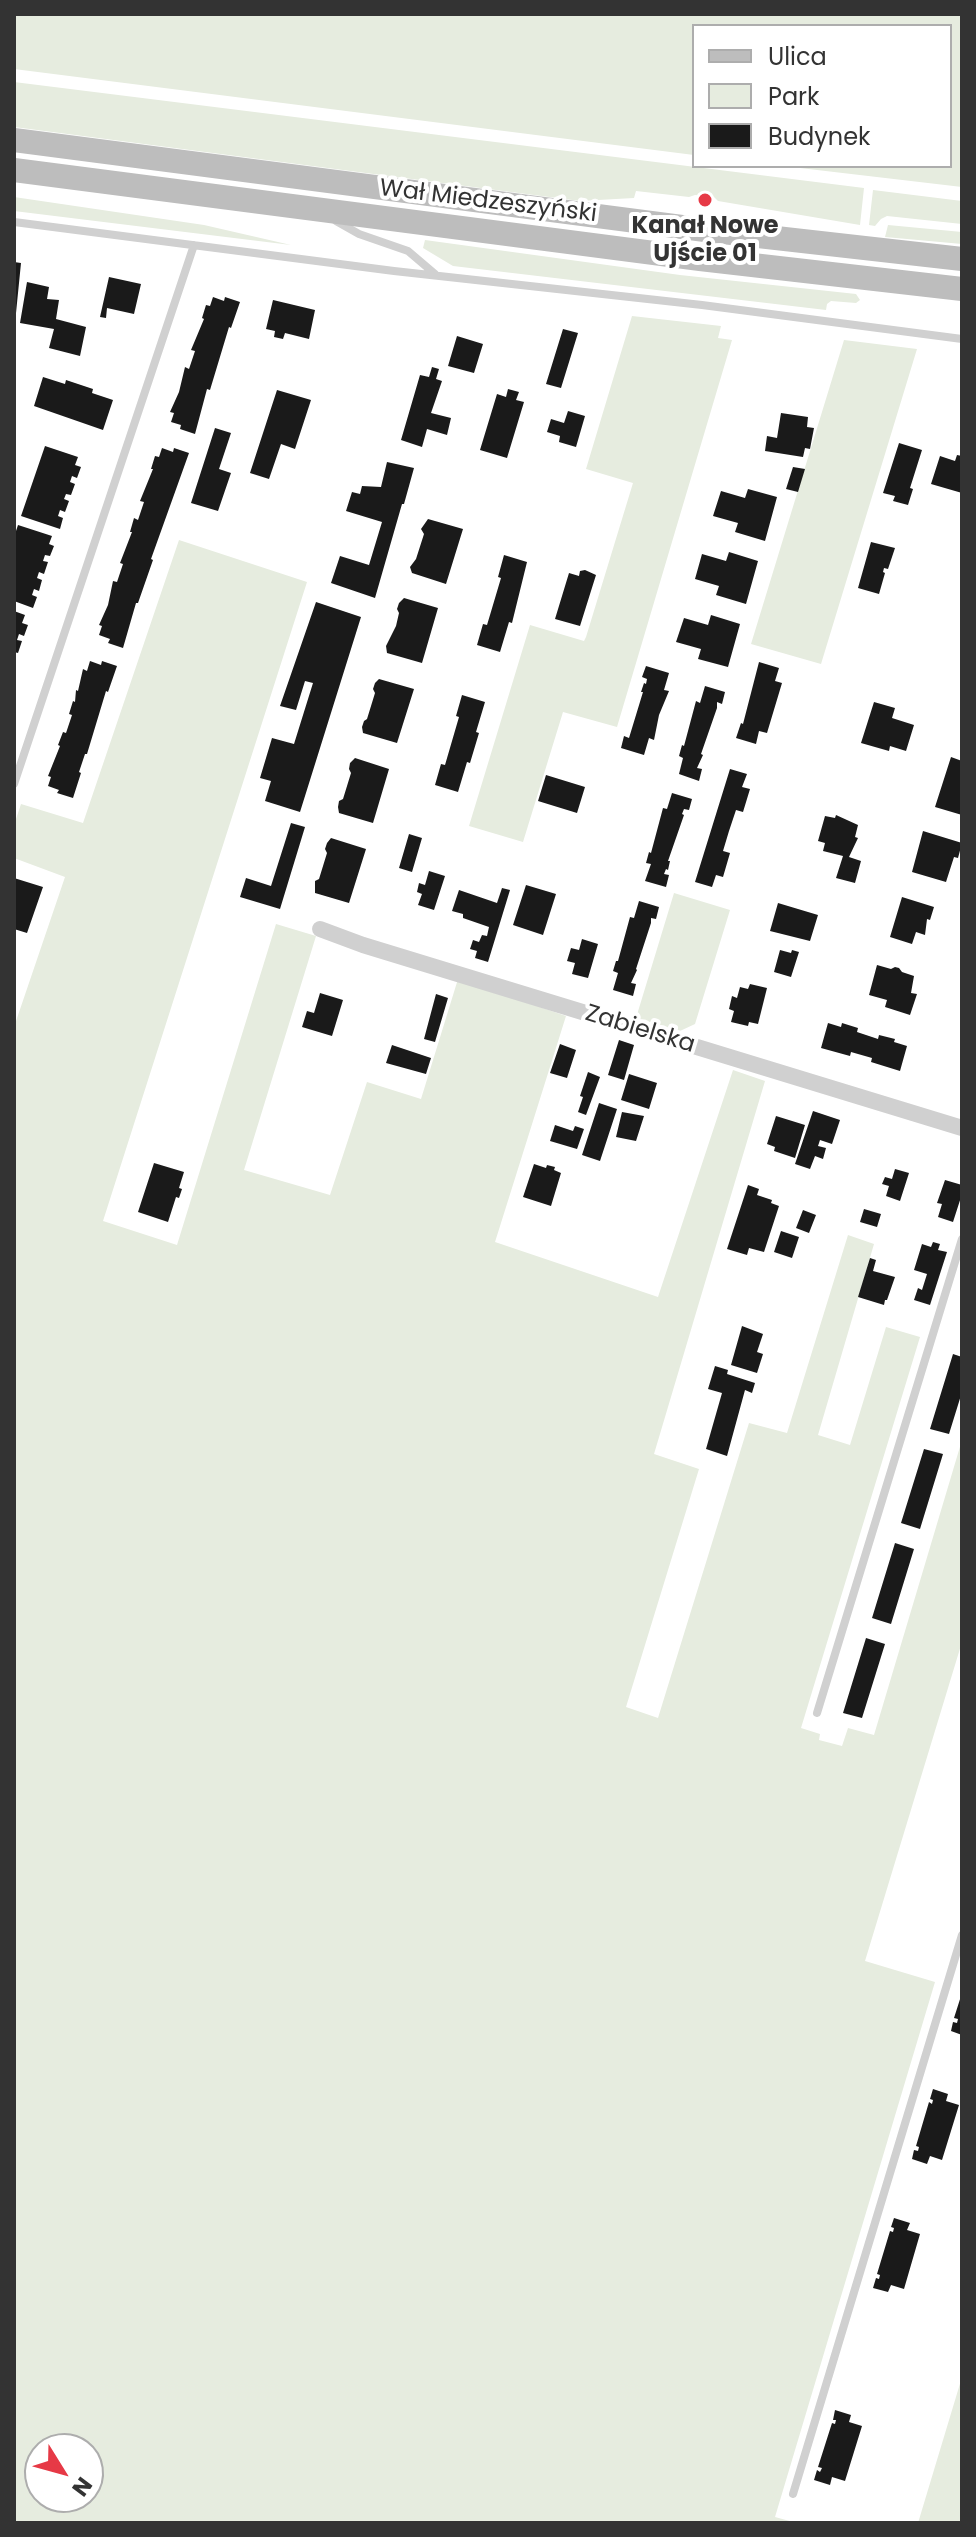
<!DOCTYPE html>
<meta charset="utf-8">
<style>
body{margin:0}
#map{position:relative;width:976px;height:2537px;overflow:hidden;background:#fff;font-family:Poppins,sans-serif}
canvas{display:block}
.frame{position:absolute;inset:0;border:16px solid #333;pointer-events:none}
.legend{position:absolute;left:692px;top:24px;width:260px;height:144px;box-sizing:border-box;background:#fff;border:2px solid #adadad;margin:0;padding:10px 14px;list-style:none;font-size:24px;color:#333}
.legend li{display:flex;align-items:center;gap:16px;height:40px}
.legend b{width:40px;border:2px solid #adadad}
.north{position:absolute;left:24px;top:2433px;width:80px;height:80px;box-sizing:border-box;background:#fff;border:2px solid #adadad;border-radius:50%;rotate:127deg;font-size:22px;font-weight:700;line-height:32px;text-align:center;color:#333}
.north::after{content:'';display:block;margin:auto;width:28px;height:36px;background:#e63946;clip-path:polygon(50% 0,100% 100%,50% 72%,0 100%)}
</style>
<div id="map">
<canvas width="976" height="2537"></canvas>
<div class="frame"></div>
<ul class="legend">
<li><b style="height:10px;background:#bdbdbd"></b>Ulica</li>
<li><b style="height:22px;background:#e6ecdf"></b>Park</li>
<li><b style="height:22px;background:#1a1a1a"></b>Budynek</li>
</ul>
<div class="north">N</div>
</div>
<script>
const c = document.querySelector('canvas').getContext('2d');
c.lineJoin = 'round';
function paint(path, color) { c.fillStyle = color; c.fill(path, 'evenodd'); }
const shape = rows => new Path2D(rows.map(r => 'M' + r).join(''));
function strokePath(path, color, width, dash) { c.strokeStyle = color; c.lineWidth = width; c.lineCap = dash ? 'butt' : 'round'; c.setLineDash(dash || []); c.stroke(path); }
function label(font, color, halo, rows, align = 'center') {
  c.font = font + ' Poppins,sans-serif'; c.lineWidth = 8; c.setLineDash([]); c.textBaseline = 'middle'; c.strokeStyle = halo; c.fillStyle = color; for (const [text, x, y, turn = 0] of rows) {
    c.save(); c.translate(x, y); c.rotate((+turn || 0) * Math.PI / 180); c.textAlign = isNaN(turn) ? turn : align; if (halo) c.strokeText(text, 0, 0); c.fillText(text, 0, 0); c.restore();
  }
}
paint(shape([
 [14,14,962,14,962,187,783,166,950,166,950,26,694,26,694,155,14,69],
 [14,82,864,188,860,225,718,201,714,197,695,195,689,197,636,191,634,198,580,201,14,127],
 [873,190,962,201,962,224,887,216,881,219,875,226,869,225],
 [14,197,204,225,291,245,14,211],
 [888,225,962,232,962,244,885,237],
 [425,240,680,275,856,294,860,300,856,303,831,301,827,304,826,310,453,266,423,248],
 [632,316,721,326,718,338,732,340,617,727,563,712,523,842,469,826,530,625,584,641,586,637,633,483,586,469],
 [844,340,917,349,821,664,751,644],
 [179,540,307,582,103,1221,177,1245,276,924,316,936,244,1170,330,1195,367,1082,421,1099,458,979,566,1016,495,1242,658,1297,733,1070,765,1081,654,1454,699,1469,626,1707,658,1718,749,1423,787,1433,848,1235,874,1244,818,1435,850,1445,886,1327,920,1337,801,1728,820,1734,819,1740,842,1746,848,1728,874,1735,962,1440,962,1642,865,1961,935,1982,775,2517,797,2523,14,2523,14,1027,65,877,14,858,14,825,21,804,83,823],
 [40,2449,88,2449,88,2497,40,2497],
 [674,893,730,910,695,1024,680,1031,636,1018],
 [962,2377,962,2523,918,2523]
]), '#e6ecdf');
paint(shape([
 [14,262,21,263,16,313,14,313],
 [109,277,141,284,134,314,107,308,106,318,100,317],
 [27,282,49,287,47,299,59,300,56,319,86,327,80,356,49,348,54,329,20,323],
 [213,297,224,301,225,297,240,302,231,328,229,327,210,390,207,389,195,434,180,429,181,425,171,422,174,413,170,412,179,392,185,367,189,369,195,351,191,350,204,319,202,318,206,305,210,306],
 [273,300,315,310,309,339,285,333,283,339,274,337,275,331,266,329],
 [563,329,578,333,561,388,546,384],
 [457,336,483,344,474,373,448,366],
 [432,367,439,369,436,379,442,381,431,413,451,418,447,435,427,429,422,447,401,440,420,375,429,377],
 [43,377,65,384,66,380,93,389,92,393,113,400,103,430,34,406],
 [508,389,519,392,516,400,524,402,507,458,480,450,497,394,506,397],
 [277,390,311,400,295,449,281,444,269,479,250,473],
 [568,411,585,416,576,447,559,442,560,436,547,432,551,419,564,423],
 [781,413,808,417,807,427,814,428,810,449,805,448,803,457,765,451,767,436,777,438],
 [215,428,231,433,219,469,231,473,218,511,191,503],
 [899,443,922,450,910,488,913,489,908,505,893,501,895,496,883,493],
 [45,446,78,457,75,465,81,467,77,478,72,476,70,482,75,484,71,495,66,494,64,499,69,501,65,512,60,510,58,516,63,518,60,529,21,516],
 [162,448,173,452,174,448,189,453,151,559,153,560,138,603,136,603,123,648,108,643,110,639,99,635,102,626,99,625,108,605,113,581,117,582,123,564,120,563,132,532,130,532,134,518,138,520,144,502,140,501,153,469,151,469,155,456,159,457],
 [957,455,962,456,962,493,931,484,940,456,955,461],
 [387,462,414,468,404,504,402,504,375,598,331,583,340,556,369,565,382,522,346,511,352,492,360,494,362,486,381,487],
 [793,467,805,469,798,492,786,489],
 [748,489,777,497,765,541,735,532,738,523,713,516,721,491,745,498],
 [428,519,463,529,446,584,412,573,410,567,416,559,424,534,421,529],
 [18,525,52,536,49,544,54,546,50,556,45,555,43,561,48,562,44,574,39,572,37,578,42,580,39,591,34,589,32,595,37,597,33,608,14,601,14,537],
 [871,542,895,548,888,569,884,568,883,572,885,573,879,594,858,588],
 [729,552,758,561,746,604,716,595,719,586,695,579,702,554,726,561],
 [504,555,527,562,512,623,509,622,500,652,477,645,483,624,487,625,490,615,501,578,498,577],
 [585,570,596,575,580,626,555,619,569,573,579,576,580,571],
 [404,598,438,608,422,663,387,653,386,646,396,626,399,613,397,609,399,603],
 [316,602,361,617,300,812,265,801,271,781,260,778,272,738,294,744,313,683,305,681,296,710,280,706],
 [14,611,25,615,22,623,28,625,24,636,19,634,17,640,22,641,18,653,14,652],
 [711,615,740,624,728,667,698,659,701,649,676,642,684,618,708,625],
 [90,661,101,665,102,661,117,666,108,692,106,691,87,754,85,754,79,772,81,773,73,798,57,793,59,790,48,786,51,777,48,776,60,746,58,745,63,732,66,733,72,715,69,714,73,701,75,702,76,690,78,691,83,669,87,671],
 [759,662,779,668,775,681,782,683,767,733,759,731,756,744,736,738,741,723,743,724],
 [646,666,669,673,664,690,669,691,659,715,654,740,649,738,644,755,621,748,624,736,629,738,643,692,641,692,644,683,646,684,647,679,642,677],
 [379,679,414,689,397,743,363,733,362,727,364,721,367,719,375,693,373,689,375,683],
 [705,686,725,692,722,704,717,702,717,708,701,754,703,755,697,768,702,769,699,781,679,774,683,758,679,756,682,745,684,746,696,701,700,703],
 [462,695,485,702,476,732,479,733,470,763,467,762,458,792,435,785,441,764,445,765,459,717,456,716],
 [874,702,895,708,892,718,914,725,906,751,890,746,889,751,861,743],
 [951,757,962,761,962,815,935,807],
 [355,758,389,769,373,823,339,813,338,807,339,801,343,799,351,773,349,769,350,763],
 [730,769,747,774,742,787,750,789,743,812,736,810,729,831,723,851,730,853,723,877,716,875,712,887,695,882],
 [546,775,585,787,577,813,538,801],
 [672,793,692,799,689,810,684,809,682,814,684,815,668,861,670,861,668,870,666,869,664,874,669,875,666,887,645,881,651,864,646,863,649,852,651,853,663,808,667,809],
 [836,815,858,825,855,837,858,838,849,857,861,861,855,883,836,878,843,856,823,851,825,843,818,841,825,816,835,818],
 [291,823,305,827,280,909,240,897,246,878,271,886],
 [923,831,962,843,958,858,954,857,946,882,912,872],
 [409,834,422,838,412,872,399,868],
 [331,838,366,849,349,903,315,893,315,881,319,879,327,853,325,849,327,843],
 [429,871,445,876,434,910,418,905,422,894,417,892,419,883,425,885],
 [14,878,43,887,27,933,14,929],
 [526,885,556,894,543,935,513,925],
 [502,888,510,890,488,962,475,958,477,951,470,949,473,940,479,942,482,935,487,936,489,927,463,918,463,914,452,911,459,890,497,903],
 [902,897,934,907,930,920,927,919,925,935,916,932,912,944,890,937],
 [639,901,659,907,656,919,651,918,651,923,636,969,637,970,631,983,636,984,633,996,613,990,618,973,613,971,616,961,618,961,630,917,634,918],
 [778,903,818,915,810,941,770,931],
 [582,939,598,944,588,978,572,974,575,963,567,961,571,948,579,950],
 [780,950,791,953,792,950,799,952,791,977,774,972],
 [877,965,891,969,895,967,899,968,902,972,914,976,911,993,917,994,910,1015,885,1007,887,1000,869,995],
 [750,984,767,988,758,1024,749,1022,748,1026,731,1022,734,1011,729,1009,732,996,737,998,740,987,748,989],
 [320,993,343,1000,332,1036,302,1027,307,1011,314,1013],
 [436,994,448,998,435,1042,424,1039],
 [828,1023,841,1027,842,1023,858,1028,857,1032,878,1039,879,1035,895,1039,894,1042,907,1046,900,1071,871,1062,872,1058,851,1052,850,1056,821,1048],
 [619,1040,634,1045,624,1080,608,1075],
 [560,1044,576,1050,567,1078,550,1073],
 [392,1045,431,1058,426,1074,386,1063],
 [588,1072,600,1077,586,1115,578,1112,583,1097,580,1096],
 [629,1074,657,1083,649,1109,621,1100],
 [599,1103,617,1109,600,1161,582,1155],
 [813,1111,840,1120,832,1144,820,1140,818,1146,826,1148,823,1159,815,1156,810,1169,795,1164],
 [622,1112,644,1116,636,1141,616,1137],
 [776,1116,805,1125,795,1158,774,1151,775,1147,767,1144],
 [555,1125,573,1131,575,1126,584,1129,577,1149,550,1141],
 [154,1163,184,1172,179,1188,182,1189,179,1198,176,1197,168,1222,138,1212],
 [534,1164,546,1168,547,1165,555,1167,554,1170,561,1173,551,1206,523,1197],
 [895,1169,909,1173,900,1201,886,1196,889,1186,882,1184,885,1177,892,1179],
 [945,1180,962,1185,962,1194,953,1222,938,1217,942,1204,937,1203],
 [748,1185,759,1189,757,1195,772,1200,771,1203,779,1206,764,1252,749,1248,747,1255,727,1249],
 [864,1209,881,1214,877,1227,860,1222],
 [803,1210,816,1215,809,1233,796,1228],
 [781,1231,799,1237,792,1258,774,1252],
 [933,1242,940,1244,938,1250,947,1252,930,1305,914,1300,918,1288,922,1290,927,1274,914,1270,922,1244,931,1247],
 [870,1258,876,1260,873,1271,895,1277,887,1300,885,1300,884,1305,858,1297],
 [742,1326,763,1334,757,1352,763,1354,757,1373,731,1365],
 [953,1354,962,1357,962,1392,949,1434,930,1429],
 [715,1366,728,1370,727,1374,755,1383,752,1393,745,1390,727,1456,706,1449,722,1393,708,1389],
 [924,1449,943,1454,920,1529,901,1523],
 [895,1543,914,1549,891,1624,872,1618],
 [866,1638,885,1644,862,1718,843,1713],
 [961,1996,962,1996,962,2035,951,2031,953,2022,957,2023,958,2019,954,2018],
 [933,2089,948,2094,946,2101,959,2105,942,2160,930,2156,927,2164,912,2159,914,2150,918,2151,919,2147,916,2146,929,2102,932,2104,933,2100,930,2099],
 [894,2218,910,2223,907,2230,920,2234,904,2289,891,2285,888,2292,873,2288,876,2278,879,2279,880,2275,877,2274,890,2231,893,2232,894,2228,891,2227],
 [835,2410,851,2415,849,2422,862,2426,845,2481,832,2477,830,2485,814,2480,817,2470,820,2472,822,2468,818,2467,832,2423,835,2424,836,2420,833,2420]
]), '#1a1a1a');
strokePath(shape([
 [336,221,359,234,408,251,435,274],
 [14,222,394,271,702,305,962,339],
 [14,784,194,245],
 [817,1713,962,1239],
 [793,2494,962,1935]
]), '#d0d0d0', 8);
strokePath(shape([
 [320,929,363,945,962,1128]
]), '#d0d0d0', 16);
strokePath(shape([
 [14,140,705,230,962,259],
 [14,170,700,259,962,289]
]), '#bdbdbd', 24);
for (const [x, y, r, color] of [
 [705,200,8,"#e63946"]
]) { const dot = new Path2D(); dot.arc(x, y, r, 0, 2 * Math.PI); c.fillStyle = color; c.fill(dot); strokePath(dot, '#fff', 3); }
label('24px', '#333', '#fff', [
 ["Wał Miedzeszyński",488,202,7],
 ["Zabielska",640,1030,17]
]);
label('bold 24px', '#333', '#fff', [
 ["Kanał Nowe",705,227],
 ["Ujście 01",705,255]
]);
</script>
